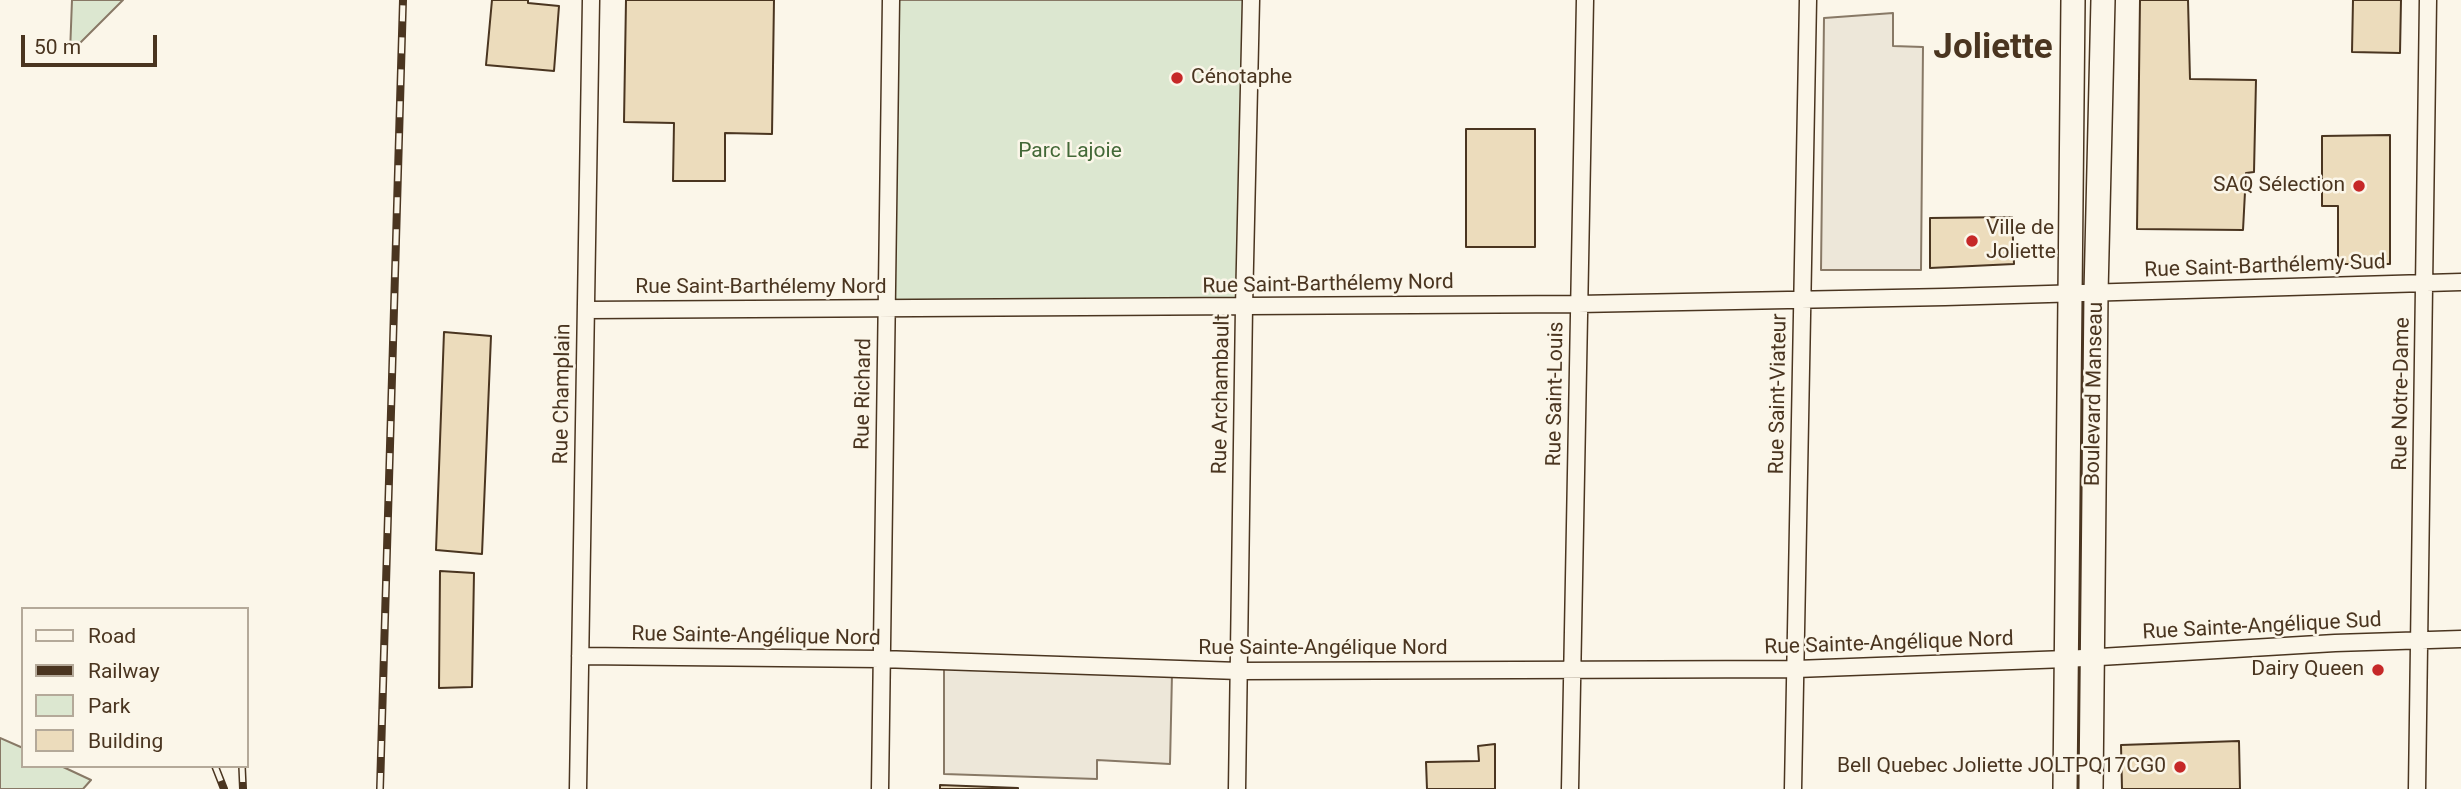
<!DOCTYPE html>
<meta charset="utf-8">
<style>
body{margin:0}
#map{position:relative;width:2461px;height:789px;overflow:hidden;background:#fbf6e9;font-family:Roboto,sans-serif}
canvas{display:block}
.legend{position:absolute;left:21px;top:607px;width:228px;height:161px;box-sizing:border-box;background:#fbf6e9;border:2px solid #b4a999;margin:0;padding:9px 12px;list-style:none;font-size:21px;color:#4a3520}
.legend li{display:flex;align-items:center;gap:14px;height:35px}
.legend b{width:35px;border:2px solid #b4a999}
.scale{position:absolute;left:21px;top:35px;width:136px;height:32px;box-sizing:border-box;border:4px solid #4a3520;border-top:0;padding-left:9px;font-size:21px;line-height:24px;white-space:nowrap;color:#4a3520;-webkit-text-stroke:5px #fbf6e9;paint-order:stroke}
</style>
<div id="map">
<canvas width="2461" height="789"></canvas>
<ul class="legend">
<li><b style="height:9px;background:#fbf6e9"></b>Road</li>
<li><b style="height:9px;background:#4a3520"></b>Railway</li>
<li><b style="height:19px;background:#dce7d0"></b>Park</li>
<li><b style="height:19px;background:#ecdcbc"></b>Building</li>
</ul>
<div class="scale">50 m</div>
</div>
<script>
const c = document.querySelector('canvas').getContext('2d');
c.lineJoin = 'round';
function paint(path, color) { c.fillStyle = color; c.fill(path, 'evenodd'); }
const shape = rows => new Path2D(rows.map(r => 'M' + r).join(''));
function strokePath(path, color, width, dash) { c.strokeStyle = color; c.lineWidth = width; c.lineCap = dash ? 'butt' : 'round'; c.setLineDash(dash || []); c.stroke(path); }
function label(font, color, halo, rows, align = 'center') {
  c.font = font + ' Roboto,sans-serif'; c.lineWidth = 5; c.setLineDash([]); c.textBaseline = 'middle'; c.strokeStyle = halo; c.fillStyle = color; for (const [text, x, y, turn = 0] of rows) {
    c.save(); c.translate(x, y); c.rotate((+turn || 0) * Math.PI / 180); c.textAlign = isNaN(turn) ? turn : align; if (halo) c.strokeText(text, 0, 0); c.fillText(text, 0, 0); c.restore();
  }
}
const green = shape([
 [72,0,123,0,70,53,72,0],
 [891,0,1257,0,1244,307,887,308,891,0],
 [0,738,23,748,23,766,61,766,91,780,83,789,0,789,0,738]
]);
paint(green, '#dce7d0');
strokePath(green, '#887966', 2);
const parking = shape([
 [1893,13,1893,46,1923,47,1921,270,1821,270,1824,18,1893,13],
 [944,666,1172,674,1170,764,1097,760,1097,779,944,774,944,666]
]);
paint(parking, '#ede7d9');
strokePath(parking, '#887966', 2);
const building = shape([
 [492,0,528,0,528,3,559,6,554,71,486,65,492,0],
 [626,0,774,0,772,134,725,133,725,181,673,181,674,123,624,122,626,0],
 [2140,0,2188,0,2190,79,2256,80,2254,172,2246,173,2243,230,2137,229,2140,0],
 [2353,0,2401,0,2400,53,2352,52,2353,0],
 [1466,129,1535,129,1535,247,1466,247,1466,129],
 [2390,135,2390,264,2338,264,2338,206,2322,206,2322,136,2390,135],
 [2012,217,2014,264,1930,268,1930,218,2012,217],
 [444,332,491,336,482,554,436,550,444,332],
 [440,571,474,573,472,687,439,688,440,571],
 [2239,741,2240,789,2122,789,2121,745,2239,741],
 [1495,744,1495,789,1427,789,1426,762,1479,761,1478,746,1495,744],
 [940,785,1018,788,1018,789,940,789,940,785]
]);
paint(building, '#ecdcbc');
strokePath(building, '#4a3520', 2);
const minor = shape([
 [586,310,1578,304,1945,297,2461,282],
 [580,656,881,659,1239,671,1796,669,2066,659,2335,643,2461,639],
 [578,789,591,0],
 [880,789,891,0],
 [1237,789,1244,307,1251,0],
 [1570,789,1585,0],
 [1793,789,1808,0],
 [2417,789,2428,0]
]);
const secondary = shape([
 [2065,789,2073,0],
 [2091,789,2096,293,2103,0]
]);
strokePath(minor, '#4a3520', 19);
strokePath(secondary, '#4a3520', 26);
strokePath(minor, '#fbf6e9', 16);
strokePath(secondary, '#fbf6e9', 23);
const rail = shape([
 [215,766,224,789],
 [242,766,243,789],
 [380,789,403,0]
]);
strokePath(rail, '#4a3520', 8);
strokePath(rail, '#fbf6e9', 5, [16]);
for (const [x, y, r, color] of [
 [1177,78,7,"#c62828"],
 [2359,186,7,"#c62828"],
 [1972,241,7,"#c62828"],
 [2378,670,7,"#c62828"],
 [2180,767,7,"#c62828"]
]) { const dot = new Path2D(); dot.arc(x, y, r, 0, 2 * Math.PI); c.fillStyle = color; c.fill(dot); strokePath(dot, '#fbf6e9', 2.5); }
label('21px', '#4a3520', '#fbf6e9', [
 ["Cénotaphe",1191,78,"left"],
 ["SAQ Sélection",2345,186],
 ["Ville de",1986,229,"left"],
 ["Joliette",1986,253,"left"],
 ["Dairy Queen",2364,670],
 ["Bell Quebec Joliette JOLTPQ17CG0",2166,767]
], 'right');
label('21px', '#436837', '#fbf6e9', [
 ["Parc Lajoie",1070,152]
]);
label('21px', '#4a3520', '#fbf6e9', [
 ["Rue Saint-Barthélemy Sud",2265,267,-2],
 ["Rue Saint-Barthélemy Nord",1328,285,-1],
 ["Rue Saint-Barthélemy Nord",761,288],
 ["Rue Champlain",563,394,-89],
 ["Rue Richard",864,394,-89],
 ["Rue Archambault",1222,394,-89],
 ["Rue Saint-Louis",1556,394,-89],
 ["Rue Saint-Viateur",1779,394,-89],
 ["Boulevard Manseau",2095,394,-89],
 ["Rue Notre-Dame",2402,394,-89],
 ["Rue Sainte-Angélique Sud",2262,627,-3],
 ["Rue Sainte-Angélique Nord",756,637,1],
 ["Rue Sainte-Angélique Nord",1889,644,-2],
 ["Rue Sainte-Angélique Nord",1323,649]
]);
label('bold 35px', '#4a3520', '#fbf6e9', [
 ["Joliette",1993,49]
]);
</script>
